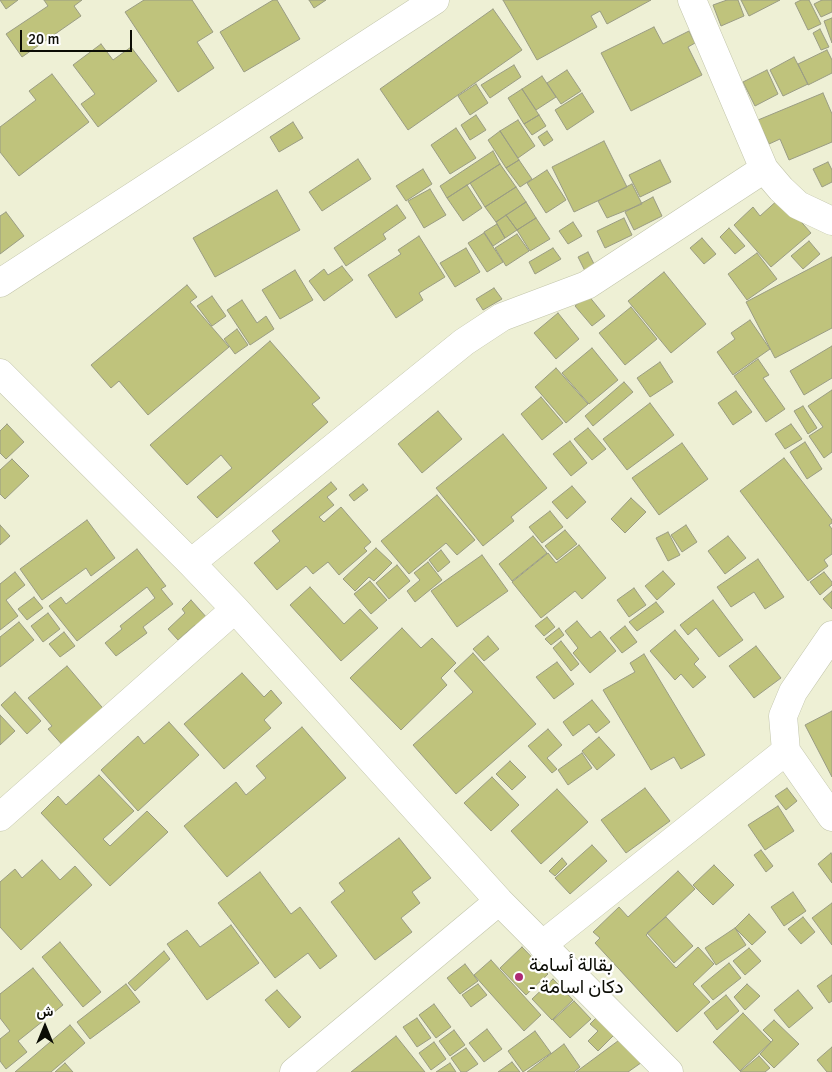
<!DOCTYPE html>
<meta charset="utf-8">
<style>
body{margin:0}
#map{position:relative;width:832px;height:1072px;overflow:hidden;background:#eef0d5;font-family:Signika,Vazirmatn,sans-serif}
canvas{display:block}
.north{position:absolute;left:20px;top:1002px;width:50px;height:50px;-webkit-text-stroke:4px #fff;paint-order:stroke;rotate:0deg;font-size:14px;font-weight:700;line-height:20px;text-align:center;color:#0c0d05}
.north::after{content:'';display:block;margin:auto;width:18px;height:22px;background:#0c0d05;clip-path:polygon(50% 0,100% 100%,50% 72%,0 100%)}
.scale{position:absolute;left:20px;top:30px;width:112px;height:22px;box-sizing:border-box;border:2px solid #0c0d05;border-top:0;padding-left:6px;font-size:15px;line-height:18px;white-space:nowrap;color:#0c0d05;-webkit-text-stroke:4px #fff;paint-order:stroke}
</style>
<div id="map">
<canvas width="832" height="1072"></canvas>
<div class="north">ش</div>
<div class="scale">20 m</div>
</div>
<script>
const c = document.querySelector('canvas').getContext('2d');
c.lineJoin = 'round';
function paint(path, color) { c.fillStyle = color; c.fill(path, 'evenodd'); }
const shape = rows => new Path2D(rows.map(r => 'M' + r).join(''));
function strokePath(path, color, width, dash) { c.strokeStyle = color; c.lineWidth = width; c.lineCap = dash ? 'butt' : 'round'; c.setLineDash(dash || []); c.stroke(path); }
function label(font, color, halo, rows, align = 'center') {
  c.font = font + ' Signika,Vazirmatn,sans-serif'; c.lineWidth = 4.5; c.setLineDash([]); c.textBaseline = 'middle'; c.strokeStyle = halo; c.fillStyle = color; for (const [text, x, y, turn = 0] of rows) {
    c.save(); c.translate(x, y); c.rotate((+turn || 0) * Math.PI / 180); c.textAlign = isNaN(turn) ? turn : align; if (halo) c.strokeText(text, 0, 0); c.fillText(text, 0, 0); c.restore();
  }
}
const building = shape([
 [0,0,18,0,6,9,0,0],
 [44,0,82,0,74,6,81,16,22,57,6,34,48,6,44,0],
 [144,0,192,0,213,32,197,42,214,68,178,92,125,12,144,0],
 [273,0,277,0,300,39,244,72,220,32,273,0],
 [309,0,326,0,314,8,309,0],
 [503,0,651,0,607,24,600,11,591,16,597,27,537,60,503,0],
 [727,0,738,0,744,16,721,26,713,5,727,0],
 [741,0,780,0,749,16,741,0],
 [801,0,809,0,821,24,808,30,795,3,801,0],
 [822,0,832,0,832,12,821,17,814,4,822,0],
 [493,9,522,50,408,130,380,89,493,9],
 [832,18,832,43,824,21,832,18],
 [654,27,663,44,689,31,695,43,688,47,702,75,631,111,601,53,654,27],
 [820,29,829,47,821,50,813,33,820,29],
 [101,44,113,60,131,47,157,81,98,127,81,104,95,94,73,65,101,44],
 [827,50,832,60,832,73,808,85,798,64,827,50],
 [794,57,808,84,783,96,770,70,794,57],
 [514,65,521,77,490,98,481,85,514,65],
 [567,70,581,91,561,104,547,83,567,70],
 [767,70,778,94,755,106,743,82,767,70],
 [52,74,89,122,19,176,0,152,0,127,36,100,29,91,52,74],
 [542,76,556,97,536,110,522,89,542,76],
 [476,84,488,103,470,115,458,96,476,84],
 [522,89,539,115,524,124,508,98,522,89],
 [582,93,594,112,567,130,555,110,582,93],
 [823,93,832,114,832,142,789,160,780,139,769,144,758,120,823,93],
 [476,115,486,130,470,140,461,125,476,115],
 [539,115,546,126,532,135,524,124,539,115],
 [518,120,535,146,518,158,500,131,518,120],
 [293,122,303,138,279,152,270,137,293,122],
 [456,128,476,158,450,174,431,145,456,128],
 [500,131,519,160,506,168,488,140,500,131],
 [547,131,553,140,544,146,538,137,547,131],
 [604,141,627,187,574,212,552,167,604,141],
 [493,151,500,164,447,198,440,186,493,151],
 [358,159,371,179,322,211,309,192,358,159],
 [519,160,532,179,520,187,506,168,519,160],
 [660,160,671,182,640,197,629,175,660,160],
 [828,162,832,170,832,182,822,187,813,169,828,162],
 [500,164,516,187,485,207,470,183,500,164],
 [423,169,432,184,406,201,396,186,423,169],
 [547,170,566,200,546,213,527,183,547,170],
 [632,184,642,204,607,218,598,201,632,184],
 [467,185,482,208,463,221,447,198,467,185],
 [516,187,526,202,496,222,485,207,516,187],
 [430,189,446,215,424,228,408,201,430,189],
 [277,190,300,230,215,277,193,238,277,190],
 [653,197,662,216,634,230,625,212,653,197],
 [780,198,811,233,771,267,734,225,753,207,760,216,780,198],
 [526,202,536,218,517,230,506,215,526,202],
 [397,205,406,218,383,234,386,239,346,266,334,248,397,205],
 [6,212,24,236,0,254,0,216,6,212],
 [506,215,517,230,505,238,496,222,506,215],
 [536,218,550,239,530,251,517,230,536,218],
 [624,218,632,235,605,248,597,231,624,218],
 [573,222,582,236,568,244,559,231,573,222],
 [497,224,505,238,493,246,484,232,497,224],
 [729,228,745,246,735,254,720,237,729,228],
 [484,233,503,262,487,272,468,243,484,233],
 [517,234,529,251,506,266,495,248,517,234],
 [419,236,445,277,419,293,423,300,396,318,368,275,401,254,398,250,419,236],
 [702,238,716,254,704,264,690,248,702,238],
 [809,241,820,254,803,269,791,256,809,241],
 [466,248,480,272,455,287,440,263,466,248],
 [553,248,561,259,535,274,529,262,553,248],
 [588,252,598,272,588,277,578,257,588,252],
 [757,253,777,279,747,300,728,274,757,253],
 [832,257,832,328,775,358,746,302,832,257],
 [342,266,353,280,324,301,309,281,324,269,328,275,342,266],
 [295,270,313,300,280,319,262,290,295,270],
 [664,272,706,324,671,353,628,301,664,272],
 [187,285,197,297,190,302,229,347,148,415,119,381,111,388,91,365,187,285],
 [494,288,502,299,483,310,476,299,494,288],
 [588,295,605,316,592,326,575,306,588,295],
 [212,296,226,316,212,326,197,306,212,296],
 [242,300,257,323,266,316,274,329,250,345,227,310,242,300],
 [631,307,657,339,625,365,599,333,631,307],
 [558,313,579,339,556,359,534,333,558,313],
 [750,320,770,349,733,375,717,352,735,339,731,333,750,320],
 [237,329,248,345,235,354,224,339,237,329],
 [270,341,320,398,312,404,328,422,217,518,197,497,232,468,221,455,187,485,150,445,270,341],
 [832,346,832,378,804,395,790,371,832,346],
 [592,348,618,380,589,404,562,373,592,348],
 [758,359,769,375,763,378,785,409,766,422,734,376,758,359],
 [660,362,673,382,650,397,637,378,660,362],
 [556,368,588,404,566,423,535,387,556,368],
 [624,382,633,392,593,426,585,416,624,382],
 [832,390,832,452,824,458,809,436,823,427,808,406,832,390],
 [736,391,752,412,733,425,718,403,736,391],
 [541,397,563,423,542,440,521,414,541,397],
 [650,403,674,435,627,470,603,439,650,403],
 [803,406,817,428,808,434,794,411,803,406],
 [438,411,462,439,422,473,398,444,438,411],
 [7,424,24,442,6,459,0,453,0,431,7,424],
 [791,424,802,439,785,449,775,434,791,424],
 [588,428,606,449,592,460,574,439,588,428],
 [503,434,547,488,511,517,514,521,483,546,436,488,503,434],
 [570,441,587,463,571,476,553,454,570,441],
 [805,442,822,469,807,479,790,452,805,442],
 [682,443,708,479,659,515,632,478,682,443],
 [784,458,832,520,832,523,829,525,832,529,832,554,824,560,828,566,808,581,740,491,784,458],
 [12,459,29,476,5,499,0,494,0,470,12,459],
 [331,482,337,489,327,497,334,505,319,517,324,522,341,507,371,542,364,548,367,551,339,575,328,562,313,574,306,566,277,590,254,563,280,541,272,531,331,482],
 [363,484,368,490,354,501,349,495,363,484],
 [572,486,586,502,567,519,552,502,572,486],
 [437,495,475,540,457,555,446,543,409,574,381,541,437,495],
 [631,498,646,512,625,533,611,519,631,498],
 [550,511,563,527,542,543,529,527,550,511],
 [87,520,115,558,91,576,86,568,42,600,20,569,87,520],
 [0,525,10,536,0,545,0,525],
 [686,525,697,542,682,552,671,535,686,525],
 [565,530,577,544,557,560,545,546,565,530],
 [668,532,680,555,668,561,656,538,668,532],
 [533,536,547,553,512,581,499,564,533,536],
 [728,536,746,558,725,574,708,551,728,536],
 [579,545,606,578,582,599,575,591,541,618,512,582,548,553,556,563,579,545],
 [376,548,392,563,374,581,369,577,355,591,343,579,376,548],
 [137,549,166,586,161,589,173,604,143,627,147,633,116,656,105,643,122,629,120,626,155,598,147,587,77,641,49,606,61,597,66,604,137,549],
 [441,550,450,562,438,572,429,560,441,550],
 [482,555,508,591,457,627,431,591,482,555],
 [758,559,784,597,765,609,754,592,731,607,717,587,758,559],
 [428,562,442,580,415,602,407,591,420,580,414,573,428,562],
 [397,565,410,581,389,599,376,583,397,565],
 [663,571,675,584,657,600,645,586,663,571],
 [15,572,25,585,6,600,18,616,0,630,0,584,15,572],
 [824,572,832,582,832,585,820,595,810,582,824,572],
 [370,581,387,600,371,614,354,594,370,581],
 [310,587,344,624,360,609,378,628,341,661,290,605,310,587],
 [634,588,646,605,629,617,617,600,634,588],
 [832,591,832,609,823,599,832,591],
 [34,597,43,608,27,620,18,609,34,597],
 [191,600,208,619,199,628,195,625,178,640,168,629,185,613,182,609,191,600],
 [713,600,743,640,719,657,696,628,688,635,680,625,713,600],
 [656,602,664,612,637,631,629,622,656,602],
 [48,613,60,629,43,642,31,626,48,613],
 [547,617,555,627,544,636,535,626,547,617],
 [577,621,591,638,600,631,616,651,590,673,573,653,578,648,565,631,577,621],
 [19,622,34,640,0,667,0,637,19,622],
 [625,626,637,642,622,653,610,638,625,626],
 [402,628,421,648,432,638,456,663,441,678,447,685,401,730,350,678,402,628],
 [559,628,564,635,551,645,545,639,559,628],
 [675,630,699,659,694,664,706,677,693,688,681,674,675,680,650,651,675,630],
 [64,632,75,646,60,657,49,644,64,632],
 [488,636,499,649,484,661,473,649,488,636],
 [561,641,579,664,571,671,553,648,561,641],
 [756,646,781,678,754,698,729,666,756,646],
 [473,653,536,724,456,794,413,745,473,692,454,671,473,653],
 [644,654,705,755,681,769,674,757,651,770,603,690,635,672,630,663,644,654],
 [557,662,574,684,554,699,536,677,557,662],
 [67,666,107,713,65,748,48,729,52,726,28,698,67,666],
 [242,673,264,697,271,690,282,703,264,720,271,728,224,769,184,724,242,673],
 [15,692,41,721,27,734,1,705,15,692],
 [592,700,610,722,596,733,589,724,573,736,563,722,592,700],
 [832,711,832,777,805,725,832,711],
 [0,715,15,731,0,745,0,715],
 [169,722,199,755,138,811,101,770,138,736,144,744,169,722],
 [302,727,346,778,227,877,184,826,236,782,246,795,266,778,256,766,302,727],
 [548,729,562,745,547,758,557,769,552,773,528,746,548,729],
 [599,737,615,755,597,770,582,751,599,737],
 [582,753,592,768,568,785,558,770,582,753],
 [510,761,526,777,512,790,496,774,510,761],
 [99,775,134,811,103,839,110,846,147,811,168,832,110,886,41,813,58,796,66,805,99,775],
 [492,777,519,805,491,831,464,803,492,777],
 [645,788,670,821,626,853,601,820,645,788],
 [787,788,797,801,786,810,775,796,787,788],
 [557,789,588,822,541,864,511,831,557,789],
 [778,806,794,831,765,850,748,825,778,806],
 [399,838,431,878,412,892,420,903,401,918,412,932,375,960,331,902,345,891,339,883,399,838],
 [592,845,607,861,570,894,555,878,592,845],
 [761,850,773,866,766,872,754,855,761,850],
 [831,853,832,855,832,883,818,864,831,853],
 [562,858,567,864,555,876,549,871,562,858],
 [42,860,60,880,75,866,92,885,21,950,0,927,0,882,15,869,22,878,42,860],
 [714,865,734,885,713,905,693,885,714,865],
 [678,871,695,889,646,935,676,968,698,947,714,964,693,984,710,1002,677,1032,595,943,600,938,593,932,619,907,628,917,678,871],
 [260,872,291,914,300,907,337,956,320,969,308,953,275,978,218,903,260,872],
 [793,892,806,911,784,926,771,907,793,892],
 [832,903,832,945,812,918,832,903],
 [749,914,766,932,752,945,735,928,749,914],
 [666,917,693,946,674,963,647,933,666,917],
 [803,917,815,932,801,944,788,929,803,917],
 [231,925,259,963,207,1000,167,944,187,930,200,947,231,925],
 [735,928,746,945,716,965,705,948,735,928],
 [60,942,101,992,83,1007,42,957,60,942],
 [522,947,548,974,526,995,500,968,522,947],
 [749,948,761,961,745,975,733,961,749,948],
 [164,951,170,959,135,991,128,983,164,951],
 [491,960,541,1015,524,1031,474,975,491,960],
 [729,963,741,978,713,1000,701,986,729,963],
 [465,964,478,981,460,994,447,978,465,964],
 [33,968,63,1005,18,1041,27,1052,6,1069,0,1061,0,1039,10,1031,0,1018,0,994,33,968],
 [832,975,832,1001,829,1003,817,986,832,975],
 [553,979,573,1000,552,1020,532,999,553,979],
 [126,984,140,1002,90,1039,77,1022,126,984],
 [478,984,487,995,471,1007,462,995,478,984],
 [747,984,760,996,745,1010,734,997,747,984],
 [277,990,301,1017,289,1028,265,1000,277,990],
 [798,990,813,1008,789,1028,774,1010,798,990],
 [726,995,739,1011,717,1030,704,1013,726,995],
 [574,1001,591,1019,570,1038,553,1020,574,1001],
 [434,1004,451,1027,436,1038,419,1015,434,1004],
 [603,1011,621,1028,598,1051,588,1041,598,1031,590,1024,603,1011],
 [743,1013,771,1042,740,1071,713,1042,743,1013],
 [417,1018,431,1038,417,1047,403,1027,417,1018],
 [774,1020,799,1044,774,1068,760,1054,773,1040,763,1030,774,1020],
 [70,1025,85,1043,51,1072,15,1072,70,1025],
 [487,1029,502,1049,484,1062,469,1043,487,1029],
 [454,1030,465,1045,450,1056,439,1041,454,1030],
 [535,1031,551,1053,523,1072,508,1051,535,1031],
 [626,1035,645,1060,628,1072,576,1072,626,1035],
 [396,1036,425,1072,351,1072,396,1036],
 [434,1042,446,1059,431,1070,419,1053,434,1042],
 [564,1044,580,1067,574,1072,527,1072,564,1044],
 [832,1047,832,1072,827,1072,817,1060,832,1047],
 [466,1048,478,1064,466,1072,461,1072,451,1058,466,1048],
 [759,1056,770,1068,765,1072,740,1072,759,1056],
 [512,1062,520,1072,498,1072,512,1062],
 [65,1063,73,1072,55,1072,65,1063],
 [450,1063,456,1072,436,1072,450,1063]
]);
paint(building, '#bfc37c');
strokePath(building, '#9a9c83', 1);
const minor = shape([
 [692,0,764,169,781,189,798,205,832,221],
 [0,283,435,0],
 [0,373,191,563,235,609,499,901,669,1072],
 [191,563,464,342,502,317,587,285,764,169],
 [832,635,793,692,783,716,786,751,832,817],
 [0,817,235,609],
 [542,945,786,751],
 [294,1072,499,901]
]);
strokePath(minor, '#c2c5ab', 29);
strokePath(minor, '#fff', 28);
for (const [x, y, r, color] of [
 [519,977,5,"#ad2a74"]
]) { const dot = new Path2D(); dot.arc(x, y, r, 0, 2 * Math.PI); c.fillStyle = color; c.fill(dot); strokePath(dot, '#fff', 2); }
label('19px', '#0c0d05', '#fff', [
 ["بقالة أسامة",529,966],
 ["- دكان اسامة",529,988]
], 'left');
</script>
